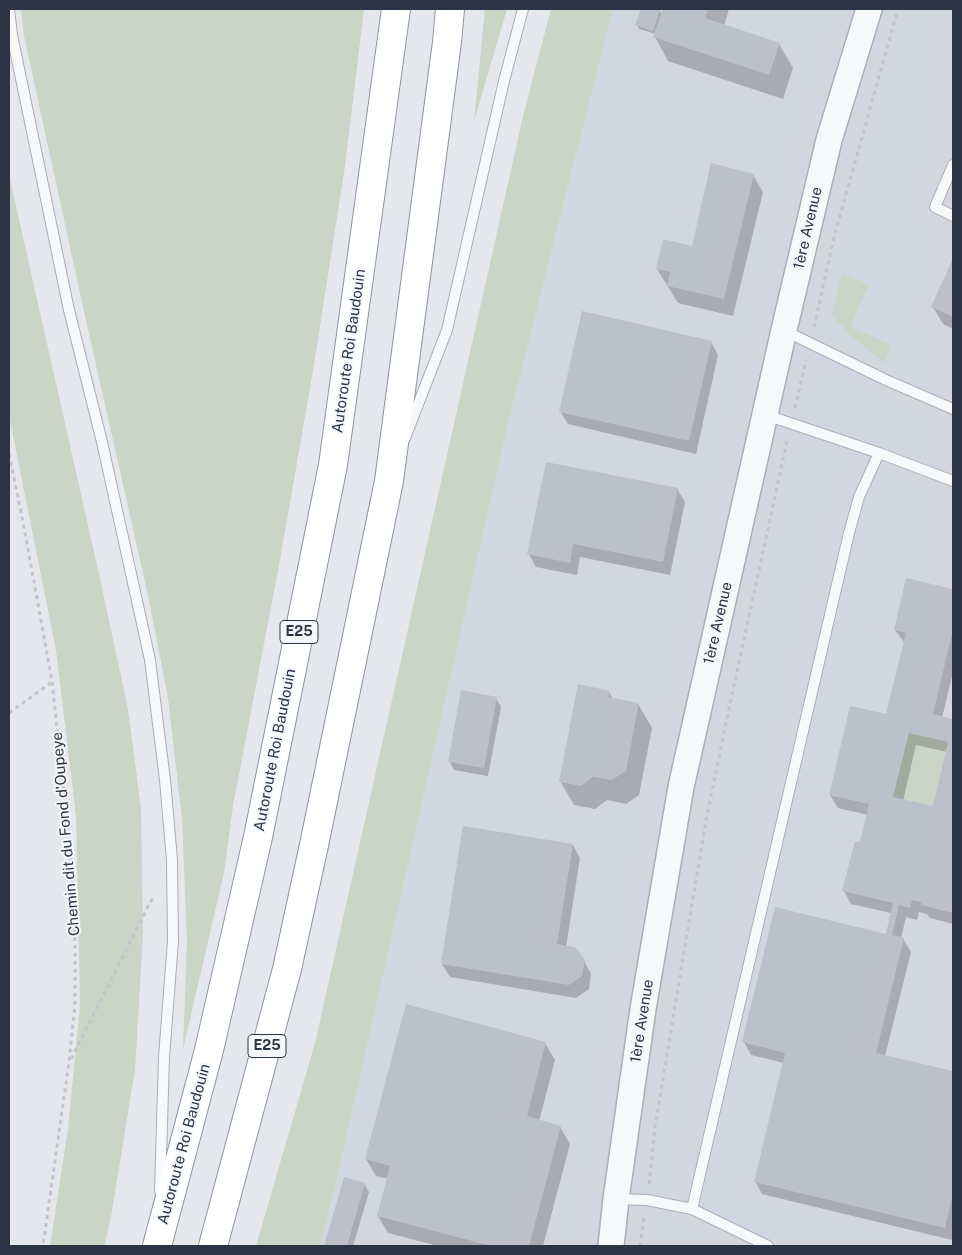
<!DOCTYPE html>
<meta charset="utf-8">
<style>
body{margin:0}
#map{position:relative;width:962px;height:1255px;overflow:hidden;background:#e4e7ec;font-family:"Public Sans",sans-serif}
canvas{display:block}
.frame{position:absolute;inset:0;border:10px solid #2b3445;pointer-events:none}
</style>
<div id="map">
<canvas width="962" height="1255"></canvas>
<div class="frame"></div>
</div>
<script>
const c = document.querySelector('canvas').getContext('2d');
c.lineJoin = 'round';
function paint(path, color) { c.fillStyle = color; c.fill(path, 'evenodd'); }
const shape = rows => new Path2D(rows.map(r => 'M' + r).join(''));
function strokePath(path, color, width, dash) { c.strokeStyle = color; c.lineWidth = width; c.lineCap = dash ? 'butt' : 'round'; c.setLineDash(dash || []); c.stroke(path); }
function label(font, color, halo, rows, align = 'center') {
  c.font = font + ' "Public Sans",sans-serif'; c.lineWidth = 4; c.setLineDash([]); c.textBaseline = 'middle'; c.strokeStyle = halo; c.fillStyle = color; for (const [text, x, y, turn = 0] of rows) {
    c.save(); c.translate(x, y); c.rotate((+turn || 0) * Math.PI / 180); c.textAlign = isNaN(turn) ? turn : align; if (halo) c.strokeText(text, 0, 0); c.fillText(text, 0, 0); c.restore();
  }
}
paint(shape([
 [613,9,953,9,953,1246,320,1246,334,1192,508,424]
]), '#d2d6de');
paint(shape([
 [21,9,364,9,345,166,314,365,280,560,233,806,224,873,183,1049,187,940,182,819,168,698,149,600,85,316,24,36],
 [485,9,507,9,474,121],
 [551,9,613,9,508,424,334,1192,320,1246,256,1246,315,1043,524,112],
 [9,175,101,583,128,709,141,808,143,935,135,1070,111,1217,104,1246,50,1246,68,1129,80,1005,76,816,56,650,9,415],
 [842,273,869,285,850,326,891,345,884,363,852,337,832,315],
 [909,733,948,742,933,806,893,797]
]), '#c9d6c5');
paint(shape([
 [642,9,658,9,662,14,664,9,729,9,724,26,779,44,793,68,783,99,668,61,655,37,656,34,639,29,637,25],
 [753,175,763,192,733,316,678,303,657,269,693,247],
 [953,261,953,329,943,324,933,307],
 [711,342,718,355,696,454,568,424,560,411],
 [677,489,685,502,670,575,580,557,577,575,536,567,529,554],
 [907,580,953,591,953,672,942,718,953,720,953,924,930,918,927,914,919,912,917,920,906,917,901,938,903,939,911,952,885,1056,953,1072,953,1235,952,1240,762,1194,755,1181,784,1063,751,1055,744,1042,886,935,891,913,851,904,844,891,861,843,868,815,838,808,830,795,887,716,905,643,895,630],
 [916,745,947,752,934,808,903,801],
 [609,692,613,699,638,704,652,728,639,795,626,804,607,800,595,809,574,805,560,781],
 [496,698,501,707,488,776,454,770,449,761],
 [573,845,580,858,566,947,584,961,591,974,589,989,576,998,450,977,442,964],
 [545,1043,555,1060,539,1121,560,1127,570,1144,543,1246,438,1246,388,1233,378,1216,388,1179,376,1176,366,1159],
 [345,1178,364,1184,369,1192,353,1246,325,1246]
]), '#0003');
paint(shape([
 [641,9,660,9,653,31,635,25],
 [663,9,708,9,705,18,780,43,769,75,653,37],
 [711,163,754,174,724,299,667,286,670,272,656,269,663,239,692,246],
 [953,258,953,317,931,307],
 [582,311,712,341,689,441,559,412],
 [546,462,678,488,663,562,573,544,570,563,527,554],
 [906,578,953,589,953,630,933,714,953,719,953,913,921,905,921,902,912,900,910,908,899,905,892,935,904,938,876,1053,953,1071,953,1193,945,1228,754,1182,785,1053,742,1042,775,907,886,934,893,903,842,891,855,841,860,842,869,804,829,795,850,706,886,714,906,633,894,630],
 [909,733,948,742,933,806,893,797],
 [578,684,610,691,608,697,639,703,626,771,612,780,593,777,581,786,559,782],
 [461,690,497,697,484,768,448,762],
 [463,826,573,844,557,944,575,947,585,960,582,976,569,985,441,964],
 [406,1004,546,1042,527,1116,561,1126,529,1246,491,1246,377,1216,390,1166,365,1159],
 [344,1177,365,1183,347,1246,324,1246]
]), '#bbc0ca');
const service = shape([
 [9,9,12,35,69,310,102,442,150,660,165,780,172,860,173,941,164,1057,160,1191],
 [953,165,935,207,953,216],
 [785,331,886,380,953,409],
 [766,415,879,453,953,481],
 [405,438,447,330,504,81,523,9],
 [616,1199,647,1200,692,1209,768,1246],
 [692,1209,849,533,859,497,879,453]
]);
const tertiary = shape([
 [611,1246,616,1199,643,1009,681,787,784,330,829,140,869,9]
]);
const motorway = shape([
 [157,1246,209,1050,258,837,333,465,396,9],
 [213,1246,287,969,314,845,389,481,447,42,450,9]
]);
strokePath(service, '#a9aeb7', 12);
strokePath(tertiary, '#a9aeb7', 28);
strokePath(motorway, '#8b94a3', 30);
strokePath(shape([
 [814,327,834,237,898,9],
 [795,408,806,360],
 [9,454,24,527,52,681,71,860,75,945,75,1005,69,1062,43,1246],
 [9,713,52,682],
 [71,1059,154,895],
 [649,1184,655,1127,706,820,730,704,787,441],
 [640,1246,644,1217]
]), '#c2c5cb', 3, [4, 4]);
strokePath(service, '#f7f8fa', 10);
strokePath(tertiary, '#f7f8fa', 25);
strokePath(motorway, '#fff', 28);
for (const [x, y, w] of [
 [299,632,38],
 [267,1046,38]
]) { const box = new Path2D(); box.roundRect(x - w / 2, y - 11.5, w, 23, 4); c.fillStyle = '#f4f6f9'; c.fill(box); strokePath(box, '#2b3445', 1); }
label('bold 14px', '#2b3445', null, [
 ["E25",299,632],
 ["E25",267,1046]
]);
label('15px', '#2b3445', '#f4f6f9', [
 ["1ère Avenue",808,228,-77],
 ["Autoroute Roi Baudouin",349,351,-82],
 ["1ère Avenue",718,623,-77],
 ["Autoroute Roi Baudouin",275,750,-79],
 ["Chemin dit du Fond d'Oupeye",66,834,-95],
 ["1ère Avenue",642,1021,-81],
 ["Autoroute Roi Baudouin",184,1144,-75]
]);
</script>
